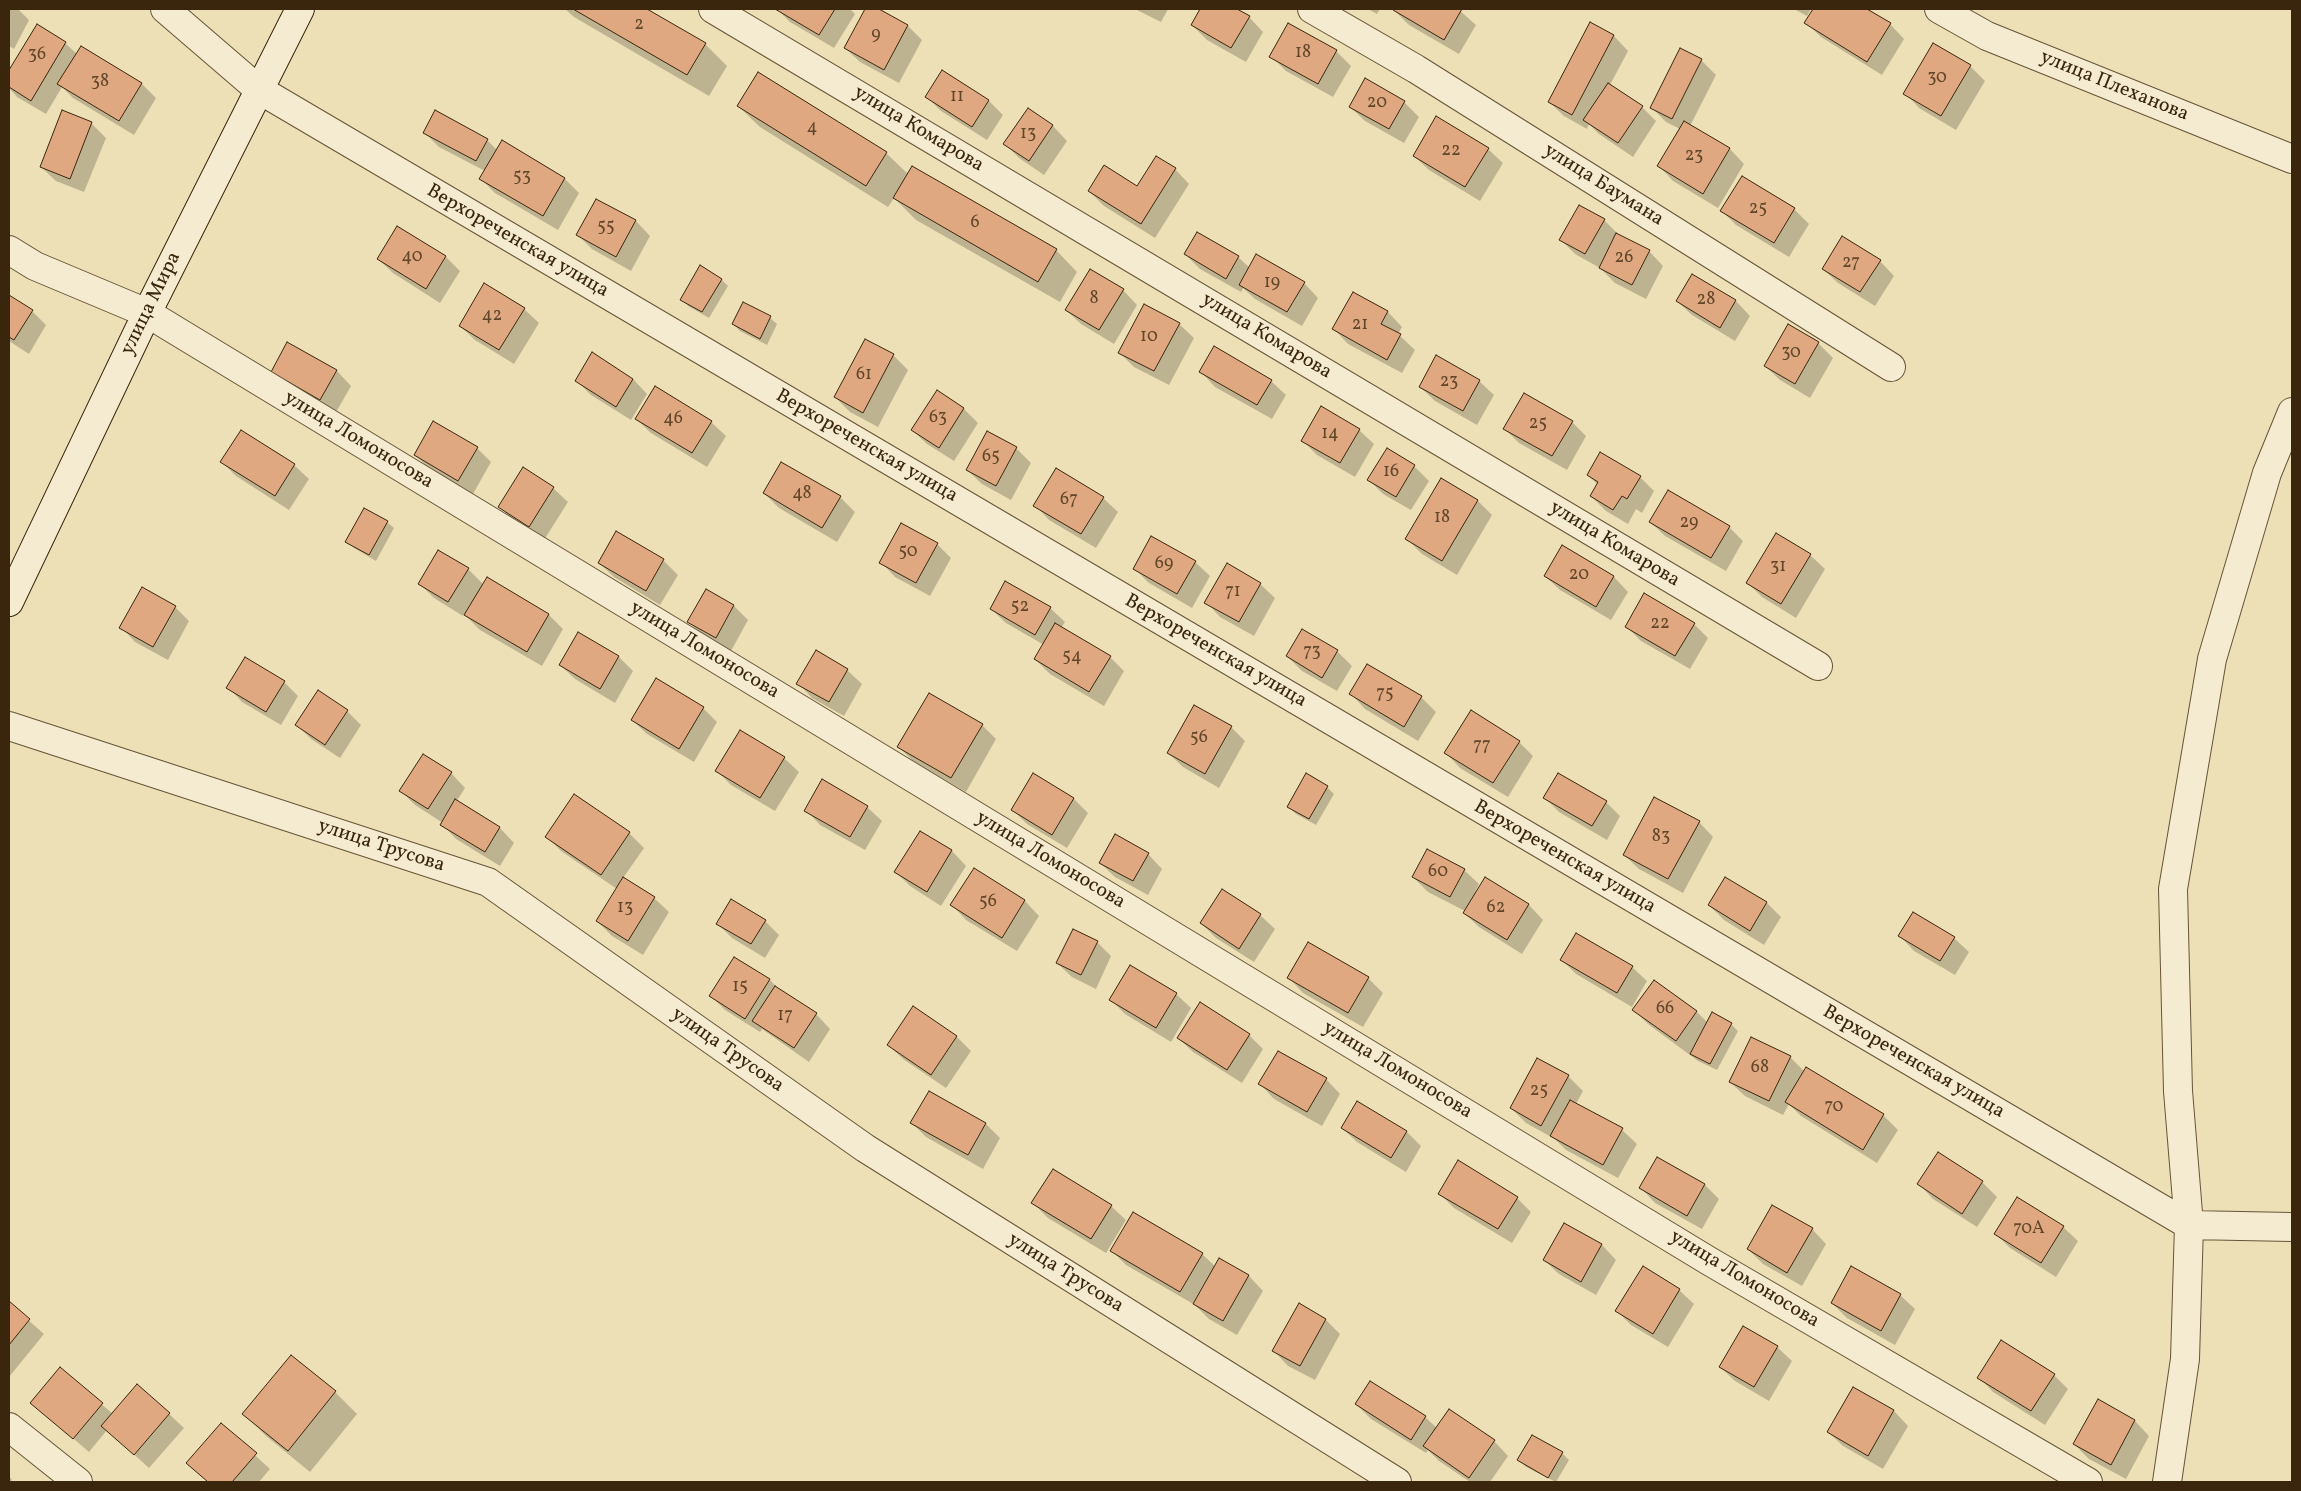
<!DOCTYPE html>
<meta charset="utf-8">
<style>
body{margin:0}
#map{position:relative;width:2301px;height:1491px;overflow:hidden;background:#eee0b6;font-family:Vollkorn,serif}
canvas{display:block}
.frame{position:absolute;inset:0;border:10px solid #39260d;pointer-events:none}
</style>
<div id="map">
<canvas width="2301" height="1491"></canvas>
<div class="frame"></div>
</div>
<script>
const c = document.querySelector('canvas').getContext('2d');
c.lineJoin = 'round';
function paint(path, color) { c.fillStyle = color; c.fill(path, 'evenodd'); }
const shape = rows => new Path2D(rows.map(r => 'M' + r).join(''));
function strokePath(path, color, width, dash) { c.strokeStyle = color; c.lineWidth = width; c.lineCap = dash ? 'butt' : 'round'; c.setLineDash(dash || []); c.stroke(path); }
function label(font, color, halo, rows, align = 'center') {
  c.font = font + ' Vollkorn,serif'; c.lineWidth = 4; c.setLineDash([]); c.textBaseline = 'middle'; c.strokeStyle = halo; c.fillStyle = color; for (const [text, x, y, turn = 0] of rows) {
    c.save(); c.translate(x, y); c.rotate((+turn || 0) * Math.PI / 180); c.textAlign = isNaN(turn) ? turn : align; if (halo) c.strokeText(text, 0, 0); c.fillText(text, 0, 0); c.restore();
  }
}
paint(shape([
 [9,9,18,9,29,20,14,49,9,46],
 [565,9,645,9,705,44,727,66,709,96,574,17],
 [777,9,850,9,855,14,834,48,790,22],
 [866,9,877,9,908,26,922,40,899,83,860,62,845,48],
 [1135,9,1168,9,1161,22],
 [1202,9,1234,9,1249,17,1263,32,1246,62,1207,40,1192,25],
 [1368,9,1380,9,1377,14],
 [1395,9,1458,9,1476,25,1459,54,1409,25,1394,10],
 [1794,9,1811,9,1807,16],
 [1815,9,1865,9,1890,24,1904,39,1882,75,1821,37,1806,23],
 [1591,24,1614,36,1628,51,1610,85,1642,107,1656,121,1633,157,1599,134,1589,124,1587,129,1564,116,1549,102],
 [37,26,65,43,77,54,81,48,142,84,156,98,134,135,73,98,62,87,46,114,17,97,9,88,9,73],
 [1933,44,1970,66,1985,81,1956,130,1919,108,1905,93],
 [1336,51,1351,66,1333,97,1286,71,1271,56],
 [1701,60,1716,75,1690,126,1730,149,1744,164,1718,208,1673,181,1659,166,1680,129,1666,122,1652,108],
 [943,72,989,101,1003,115,987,140,941,111,927,97],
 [1366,80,1404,102,1419,117,1404,143,1365,121,1350,107],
 [738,106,886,153,908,174,1056,250,1077,272,1060,302,916,220,894,198,888,207,760,127],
 [1028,110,1053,126,1067,141,1044,175,1019,158,1005,144],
 [436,112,487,140,497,150,502,142,565,179,579,193,558,230,495,193,480,178,485,171,439,147,425,133],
 [91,123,106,138,84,192,56,181,41,167],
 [1488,149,1503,163,1480,201,1429,170,1414,156],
 [1175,169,1189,184,1155,238,1104,206,1089,191,1137,187],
 [1742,177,1794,209,1809,224,1789,257,1736,225,1722,211],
 [597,200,636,221,650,236,631,271,592,249,578,235],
 [1604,220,1619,235,1649,251,1663,266,1646,299,1615,283,1600,268,1575,254,1561,240],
 [398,227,446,257,460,271,440,303,393,273,378,259],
 [1185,254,1238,257,1250,268,1304,283,1318,298,1302,326,1255,299,1243,288,1241,292,1200,269],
 [1880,261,1894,276,1875,306,1838,283,1823,269],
 [1692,276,1736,301,1750,316,1735,341,1692,315,1677,301],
 [722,280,728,286,709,318,688,306,682,299],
 [1123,290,1137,305,1114,344,1081,324,1066,310],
 [1353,294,1388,312,1402,327,1398,334,1415,350,1402,373,1348,344,1334,329],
 [9,297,32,311,46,325,29,354,9,341],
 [744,304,770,318,777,324,767,345,740,331,733,324],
 [524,309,539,323,514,364,475,340,460,326],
 [1179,324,1194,338,1169,385,1134,367,1120,353],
 [866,341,893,355,908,370,878,427,850,412,835,397],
 [1818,343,1833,358,1810,398,1780,380,1765,366],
 [288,344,337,371,351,386,335,414,287,386,272,372],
 [1201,372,1271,381,1286,395,1272,419,1215,387],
 [633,379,647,394,631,420,591,395,576,380],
 [1479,381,1494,395,1477,425,1435,401,1420,387],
 [937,392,964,409,978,423,954,461,927,444,912,430],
 [636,419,711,422,726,436,707,467,651,433],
 [1572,422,1586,436,1567,470,1519,443,1505,429],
 [1359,430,1374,444,1355,477,1317,455,1302,440],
 [477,448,491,462,473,494,430,469,415,455],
 [1016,448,1031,463,1011,500,982,484,967,470],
 [1387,450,1414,466,1429,481,1411,510,1383,494,1369,480],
 [222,462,294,465,309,479,289,510,236,476],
 [782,463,840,497,855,512,837,542,779,508,764,493],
 [1588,475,1640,477,1654,491,1642,513,1636,509,1628,524,1606,511,1591,496,1598,485],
 [553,488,568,502,544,540,514,521,500,507],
 [1103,498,1118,512,1096,548,1049,520,1035,505],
 [1477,500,1492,515,1457,575,1422,554,1407,539],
 [387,522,394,528,376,561,354,548,347,541],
 [1650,522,1729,527,1743,541,1726,571,1665,536],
 [617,533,663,560,678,575,660,605,614,577,599,563],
 [937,544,951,558,930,596,895,577,881,562],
 [1562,547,1614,577,1628,592,1611,620,1560,590,1545,576],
 [1810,555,1825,569,1796,618,1762,597,1747,582],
 [1195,562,1210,576,1192,608,1149,583,1134,568],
 [468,569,484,585,487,579,549,615,563,629,542,666,480,630,464,614,463,616,434,598,419,583],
 [1260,584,1275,598,1254,636,1220,617,1206,602],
 [706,590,734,606,748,620,731,651,703,636,689,622],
 [175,607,189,621,168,660,135,642,121,627],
 [1050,608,1065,622,1061,628,1110,657,1124,671,1104,706,1050,674,1035,659,1044,645,1006,623,991,609],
 [1694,624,1708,638,1690,669,1641,641,1626,626],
 [579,633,619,657,633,671,615,703,575,679,560,665],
 [1337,651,1352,666,1337,691,1302,671,1287,656],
 [847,670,862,684,844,716,812,698,798,683],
 [284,682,298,696,281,725,242,702,228,687],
 [1351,694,1421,697,1436,712,1418,741,1365,709],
 [703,708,717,722,694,762,647,734,632,720],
 [347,711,361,725,340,758,311,739,296,724],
 [982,725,996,739,966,792,913,761,899,747],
 [1231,727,1245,741,1219,788,1183,767,1168,753],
 [1519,742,1533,756,1508,797,1460,768,1446,753],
 [784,758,799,772,775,811,731,785,717,771],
 [451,773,465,788,456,802,500,828,514,843,500,866,456,839,442,824,443,823,415,805,401,791],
 [1034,775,1074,799,1088,813,1067,848,1027,824,1013,810],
 [1307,775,1327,787,1334,794,1316,825,1296,814,1289,807],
 [1545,798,1606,802,1620,816,1607,840,1559,812],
 [867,807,882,821,865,850,820,825,806,810],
 [1699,822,1713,837,1683,893,1639,869,1624,855],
 [920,832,952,851,966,866,941,906,910,886,896,872],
 [629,833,644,848,623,878,654,898,669,912,643,955,612,936,597,921,617,889,561,851,547,837],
 [1148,854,1162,869,1148,895,1115,877,1100,863],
 [974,870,1025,901,1039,916,1017,951,966,920,952,905],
 [1464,870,1479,884,1475,892,1477,893,1485,879,1529,905,1543,920,1522,954,1479,927,1464,913,1465,911,1428,892,1413,877],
 [1726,879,1767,903,1781,917,1764,945,1724,920,1709,905],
 [1260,915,1275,929,1254,962,1216,938,1201,923],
 [765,921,779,935,765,958,732,938,718,924],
 [1576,934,1632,967,1647,981,1632,1007,1576,974,1562,960],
 [1900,936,1954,938,1969,952,1955,975,1914,951],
 [1097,942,1111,956,1096,989,1072,977,1057,963],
 [735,958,770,980,782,992,816,1014,830,1029,809,1062,762,1029,760,1032,725,1010,711,996],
 [1289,978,1368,978,1383,993,1363,1027,1303,993],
 [1176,994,1191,1008,1171,1042,1125,1014,1111,1000],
 [913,1008,957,1037,971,1051,946,1088,903,1059,888,1045],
 [1634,1010,1697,1012,1708,1023,1731,1024,1738,1031,1717,1070,1698,1061,1648,1024],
 [1249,1035,1263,1049,1242,1083,1193,1052,1178,1038],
 [1790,1057,1805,1072,1883,1115,1898,1130,1877,1163,1801,1116,1789,1104,1783,1115,1745,1096,1730,1082],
 [1568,1076,1583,1091,1576,1104,1622,1130,1637,1144,1618,1178,1566,1150,1555,1139,1526,1123,1511,1108],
 [1326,1079,1340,1094,1322,1126,1274,1099,1260,1084],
 [1357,1103,1407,1132,1421,1146,1406,1172,1357,1142,1342,1128],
 [912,1123,986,1124,1000,1138,983,1169,926,1137],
 [1938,1154,1982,1182,1997,1197,1977,1227,1933,1199,1919,1184],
 [1657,1158,1705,1185,1719,1199,1702,1229,1655,1203,1641,1188],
 [1439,1193,1517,1198,1531,1212,1512,1243,1454,1208],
 [1033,1203,1111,1206,1126,1220,1106,1253,1048,1218],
 [1564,1225,1602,1245,1616,1260,1596,1295,1559,1274,1544,1260],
 [2063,1227,2078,1241,2056,1277,2010,1248,1996,1234],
 [1812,1229,1826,1244,1802,1286,1763,1264,1748,1249],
 [1112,1251,1202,1254,1216,1267,1220,1260,1249,1276,1263,1291,1237,1335,1209,1319,1195,1305,1126,1265],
 [1679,1290,1694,1304,1668,1347,1631,1325,1617,1311],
 [1900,1295,1915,1309,1895,1345,1847,1318,1832,1303],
 [9,1303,44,1334,9,1377],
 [1326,1320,1340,1334,1315,1380,1288,1366,1274,1351],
 [1777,1347,1792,1361,1769,1401,1735,1381,1720,1367],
 [291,1356,335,1392,357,1414,310,1472,266,1436,244,1414],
 [60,1369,113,1414,169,1414,184,1428,149,1468,107,1430,89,1452,32,1403],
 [2054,1375,2068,1389,2045,1425,1993,1392,1979,1377],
 [1853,1389,1894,1411,1908,1426,1883,1469,1843,1446,1828,1432],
 [2098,1401,2135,1421,2149,1436,2126,1479,2089,1459,2074,1444],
 [1356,1404,1425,1417,1437,1428,1494,1441,1508,1456,1490,1482,1470,1482,1439,1461,1428,1450,1426,1453,1371,1419],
 [221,1424,270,1469,259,1482,208,1482,188,1463],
 [1562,1453,1569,1460,1556,1482,1526,1467,1519,1460],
 [9,1476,12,1480,10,1482,9,1482]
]), '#0003');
const building = shape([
 [573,9,647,9,706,43,687,75,573,9],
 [775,9,835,9,819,35,775,9],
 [865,9,879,9,908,25,884,70,844,48,865,9],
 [1200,9,1237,9,1250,16,1231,48,1191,25,1200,9],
 [1394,9,1462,9,1444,40,1393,10,1394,9],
 [1813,9,1867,9,1891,23,1867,62,1804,23,1813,9],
 [1590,22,1614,35,1572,115,1548,102,1590,22],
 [1288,23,1337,50,1318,84,1269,57,1288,23],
 [37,24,66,42,31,101,9,87,9,70,37,24],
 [1933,43,1971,65,1941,116,1903,94,1933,43],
 [81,46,142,83,119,121,57,84,81,46],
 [1680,48,1702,59,1672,119,1650,108,1680,48],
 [942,70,989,100,972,127,925,97,942,70],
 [758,72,887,152,866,186,737,106,758,72],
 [1365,78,1405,101,1389,129,1349,107,1365,78],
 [1608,83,1643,106,1618,143,1583,120,1608,83],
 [1028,108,1053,125,1029,161,1003,144,1028,108],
 [62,110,92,122,70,179,40,167,62,110],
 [435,110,488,139,476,161,423,133,435,110],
 [1436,116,1489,148,1465,187,1413,156,1436,116],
 [1684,121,1730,148,1703,194,1657,166,1684,121],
 [502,140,565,178,543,216,479,179,502,140],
 [1156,156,1176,168,1141,224,1088,191,1104,165,1137,186,1156,156],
 [912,166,1057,249,1038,282,893,198,912,166],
 [1742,176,1795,208,1774,243,1720,211,1742,176],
 [596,199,636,220,616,257,576,235,596,199],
 [1579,205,1605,219,1585,254,1559,240,1579,205],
 [397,226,446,256,426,289,377,259,397,226],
 [1197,232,1239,256,1226,279,1184,254,1197,232],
 [1616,233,1650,250,1632,285,1599,268,1616,233],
 [1842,236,1881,260,1860,292,1822,269,1842,236],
 [1256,254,1305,282,1287,312,1239,285,1256,254],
 [700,265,722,279,702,312,680,300,700,265],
 [1090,269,1124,289,1099,330,1065,310,1090,269],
 [1692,274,1736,300,1720,328,1676,301,1692,274],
 [484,283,525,308,499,350,459,326,484,283],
 [1353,292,1388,311,1381,324,1401,334,1387,360,1332,329,1353,292],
 [9,295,33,310,14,340,9,337,9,295],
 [743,302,771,316,760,339,732,324,743,302],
 [1144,304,1180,323,1154,371,1118,353,1144,304],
 [1788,324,1819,342,1795,384,1764,366,1788,324],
 [865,339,894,354,863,413,834,397,865,339],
 [287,342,337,370,320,400,271,372,287,342],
 [1214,346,1272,380,1257,405,1199,372,1214,346],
 [592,352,633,379,616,407,575,381,592,352],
 [1436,355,1480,380,1463,411,1419,387,1436,355],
 [655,386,712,421,692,453,635,419,655,386],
 [937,390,964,408,939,448,911,430,937,390],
 [1524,393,1573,421,1552,456,1503,429,1524,393],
 [1321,406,1360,429,1340,463,1301,441,1321,406],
 [433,421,478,447,458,481,414,455,433,421],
 [241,430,295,464,275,496,220,462,241,430],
 [987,431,1017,447,996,486,966,470,987,431],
 [1387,448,1415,465,1396,497,1367,480,1387,448],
 [1600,452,1641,476,1627,499,1622,496,1613,510,1590,496,1598,482,1587,475,1600,452],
 [781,462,841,496,822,528,763,493,781,462],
 [523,467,554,487,529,527,498,507,523,467],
 [1056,468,1104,497,1081,534,1033,506,1056,468],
 [1441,478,1478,500,1442,561,1405,539,1441,478],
 [1668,490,1730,526,1711,558,1649,522,1668,490],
 [364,508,388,521,369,555,345,542,364,508],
 [901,523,938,543,916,583,879,563,901,523],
 [616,531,664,559,646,591,598,563,616,531],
 [1776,533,1811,554,1781,604,1746,583,1776,533],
 [1151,536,1196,561,1177,594,1133,569,1151,536],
 [1562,545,1614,576,1596,607,1544,576,1562,545],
 [438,550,469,568,448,602,418,584,438,550],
 [1227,563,1261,583,1239,622,1204,603,1227,563],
 [487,577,549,614,527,652,464,615,487,577],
 [1005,581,1051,607,1035,635,990,609,1005,581],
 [142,587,176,606,153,647,119,628,142,587],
 [706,589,734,605,716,638,687,622,706,589],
 [1644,593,1695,623,1675,656,1625,627,1644,593],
 [1055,623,1111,656,1089,692,1034,659,1055,623],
 [1302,629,1338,650,1322,678,1286,656,1302,629],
 [578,632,619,656,600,689,559,665,578,632],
 [816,650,848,669,829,702,796,684,816,650],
 [245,657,285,681,266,712,226,688,245,657],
 [1367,664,1422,696,1404,727,1349,694,1367,664],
 [656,678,704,707,679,749,631,720,656,678],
 [318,690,348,710,325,745,295,725,318,690],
 [929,693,983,724,951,778,897,747,929,693],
 [1194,705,1232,726,1205,774,1167,753,1194,705],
 [1471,710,1520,741,1493,783,1444,753,1471,710],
 [740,730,785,757,760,798,715,771,740,730],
 [423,754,452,772,428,809,399,791,423,754],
 [1033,773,1074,798,1052,835,1011,810,1033,773],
 [1306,773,1328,786,1309,819,1287,807,1306,773],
 [1558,773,1607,801,1592,826,1543,798,1558,773],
 [822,779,868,806,850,837,804,811,822,779],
 [574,794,630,832,601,875,545,837,574,794],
 [1654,797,1700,821,1668,879,1623,855,1654,797],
 [455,799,500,827,485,852,440,825,455,799],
 [920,831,952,850,927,892,894,872,920,831],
 [1115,834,1149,853,1133,881,1099,863,1115,834],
 [1427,849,1465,869,1450,897,1412,877,1427,849],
 [974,868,1025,900,1002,938,950,905,974,868],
 [623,877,655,897,628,941,596,921,623,877],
 [1485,877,1529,904,1507,940,1463,913,1485,877],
 [1725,877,1767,902,1750,931,1708,905,1725,877],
 [1222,889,1261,914,1239,949,1200,923,1222,889],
 [731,899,766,920,751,944,716,924,731,899],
 [1913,912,1955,937,1940,961,1898,936,1913,912],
 [1073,929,1098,941,1081,975,1056,963,1073,929],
 [1576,933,1633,966,1617,993,1560,960,1576,933],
 [1308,942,1369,977,1348,1013,1287,978,1308,942],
 [734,957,770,979,745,1019,709,996,734,957],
 [1130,965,1177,993,1156,1028,1109,1000,1130,965],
 [1654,980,1697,1011,1676,1041,1632,1010,1654,980],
 [775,986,817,1013,794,1048,752,1021,775,986],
 [1200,1002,1250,1034,1227,1070,1177,1038,1200,1002],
 [913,1006,957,1036,931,1075,887,1045,913,1006],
 [1712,1012,1732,1023,1710,1064,1690,1054,1712,1012],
 [1751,1037,1791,1056,1769,1101,1729,1082,1751,1037],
 [1278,1051,1327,1078,1307,1112,1258,1084,1278,1051],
 [1537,1058,1569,1075,1541,1126,1510,1108,1537,1058],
 [1806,1067,1884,1114,1863,1150,1785,1102,1806,1067],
 [929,1091,986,1123,968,1155,910,1123,929,1091],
 [1570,1100,1623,1128,1603,1165,1550,1136,1570,1100],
 [1357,1101,1407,1131,1391,1158,1341,1128,1357,1101],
 [1938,1152,1983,1181,1962,1214,1917,1184,1938,1152],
 [1657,1157,1705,1184,1687,1216,1639,1188,1657,1157],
 [1458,1160,1518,1197,1498,1229,1438,1194,1458,1160],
 [1053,1169,1112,1205,1091,1239,1031,1203,1053,1169],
 [2017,1197,2064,1226,2041,1263,1994,1234,2017,1197],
 [1772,1205,1813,1228,1787,1273,1747,1249,1772,1205],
 [1133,1212,1203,1253,1180,1292,1110,1251,1133,1212],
 [1564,1223,1602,1244,1581,1282,1543,1260,1564,1223],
 [1219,1258,1249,1275,1223,1321,1193,1304,1219,1258],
 [1643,1266,1680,1289,1653,1334,1615,1311,1643,1266],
 [1851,1266,1901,1294,1881,1331,1831,1303,1851,1266],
 [9,1301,30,1319,9,1345,9,1301],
 [1299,1303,1326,1319,1300,1366,1272,1351,1299,1303],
 [1743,1326,1778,1346,1754,1387,1719,1367,1743,1326],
 [2001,1340,2055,1374,2031,1411,1977,1378,2001,1340],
 [291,1355,336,1391,288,1451,242,1414,291,1355],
 [60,1367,103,1403,73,1439,30,1403,60,1367],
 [1370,1381,1426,1416,1411,1440,1355,1404,1370,1381],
 [137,1384,170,1413,134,1455,101,1426,137,1384],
 [1853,1387,1894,1410,1868,1456,1827,1432,1853,1387],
 [2098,1399,2135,1420,2111,1465,2073,1444,2098,1399],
 [1449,1409,1495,1440,1469,1478,1423,1446,1449,1409],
 [221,1423,257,1453,232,1482,208,1482,186,1463,221,1423],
 [1532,1435,1563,1452,1548,1478,1517,1460,1532,1435]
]);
paint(building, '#dfa880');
strokePath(building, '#39260d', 1);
const street = shape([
 [165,9,258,89,2189,1225,2292,1227],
 [713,9,1818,666],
 [1312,9,1416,69,1891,367],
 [1939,9,1987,36,2292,159],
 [9,250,35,266,147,313,1709,1261,2088,1482],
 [9,726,488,882,865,1148,1397,1482],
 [9,1427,78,1482],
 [2167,1482,2185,1359,2189,1225,2178,1091,2173,889,2212,659,2267,473,2292,412]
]);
const secondary = shape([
 [9,602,147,313,300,9]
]);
strokePath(street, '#665437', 30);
strokePath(secondary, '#39260d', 30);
strokePath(street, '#f4ebd0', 28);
strokePath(secondary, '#f4ebd0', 28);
label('18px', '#62462a', null, [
 ["2",639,26],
 ["9",876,36],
 ["18",1303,54],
 ["36",37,56],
 ["30",1937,79],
 ["38",100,83],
 ["11",957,98],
 ["20",1377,104],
 ["4",812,129],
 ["13",1028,135],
 ["22",1451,152],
 ["23",1694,157],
 ["53",522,178],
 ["25",1758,210],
 ["6",975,224],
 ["55",606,228],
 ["40",412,258],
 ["26",1624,259],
 ["27",1851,264],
 ["19",1272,284],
 ["8",1094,300],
 ["28",1706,301],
 ["42",492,317],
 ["21",1360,326],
 ["10",1149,338],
 ["30",1791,354],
 ["61",864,376],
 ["23",1449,383],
 ["63",938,419],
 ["46",673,420],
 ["25",1538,425],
 ["14",1330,435],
 ["65",991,458],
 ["16",1391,473],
 ["48",802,495],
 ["67",1069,501],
 ["18",1442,519],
 ["29",1689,524],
 ["50",908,553],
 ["69",1164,565],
 ["31",1778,568],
 ["20",1579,576],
 ["71",1233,593],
 ["52",1020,608],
 ["22",1660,625],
 ["73",1312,653],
 ["54",1072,658],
 ["75",1385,695],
 ["56",1199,739],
 ["77",1482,747],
 ["83",1661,838],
 ["60",1438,873],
 ["56",988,903],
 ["13",625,909],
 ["62",1496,909],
 ["15",740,988],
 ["66",1665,1010],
 ["17",785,1017],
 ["68",1760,1069],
 ["25",1539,1092],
 ["70",1834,1108],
 ["70А",2029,1230]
]);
label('20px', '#39260d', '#f4ebd0', [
 ["улица Плеханова",2114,87,22],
 ["улица Комарова",918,130,31],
 ["улица Баумана",1603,186,32],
 ["Верхореченская улица",517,242,30],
 ["улица Мира",152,304,-64],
 ["улица Комарова",1266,337,31],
 ["улица Ломоносова",358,441,31],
 ["Верхореченская улица",866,447,30],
 ["улица Комарова",1614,545,31],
 ["улица Ломоносова",704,651,31],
 ["Верхореченская улица",1215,652,30],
 ["улица Трусова",381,847,18],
 ["Верхореченская улица",1564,858,30],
 ["улица Ломоносова",1050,861,31],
 ["улица Трусова",727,1051,35],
 ["Верхореченская улица",1913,1063,30],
 ["улица Ломоносова",1397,1071,31],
 ["улица Трусова",1065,1274,32],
 ["улица Ломоносова",1744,1280,31]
]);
</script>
